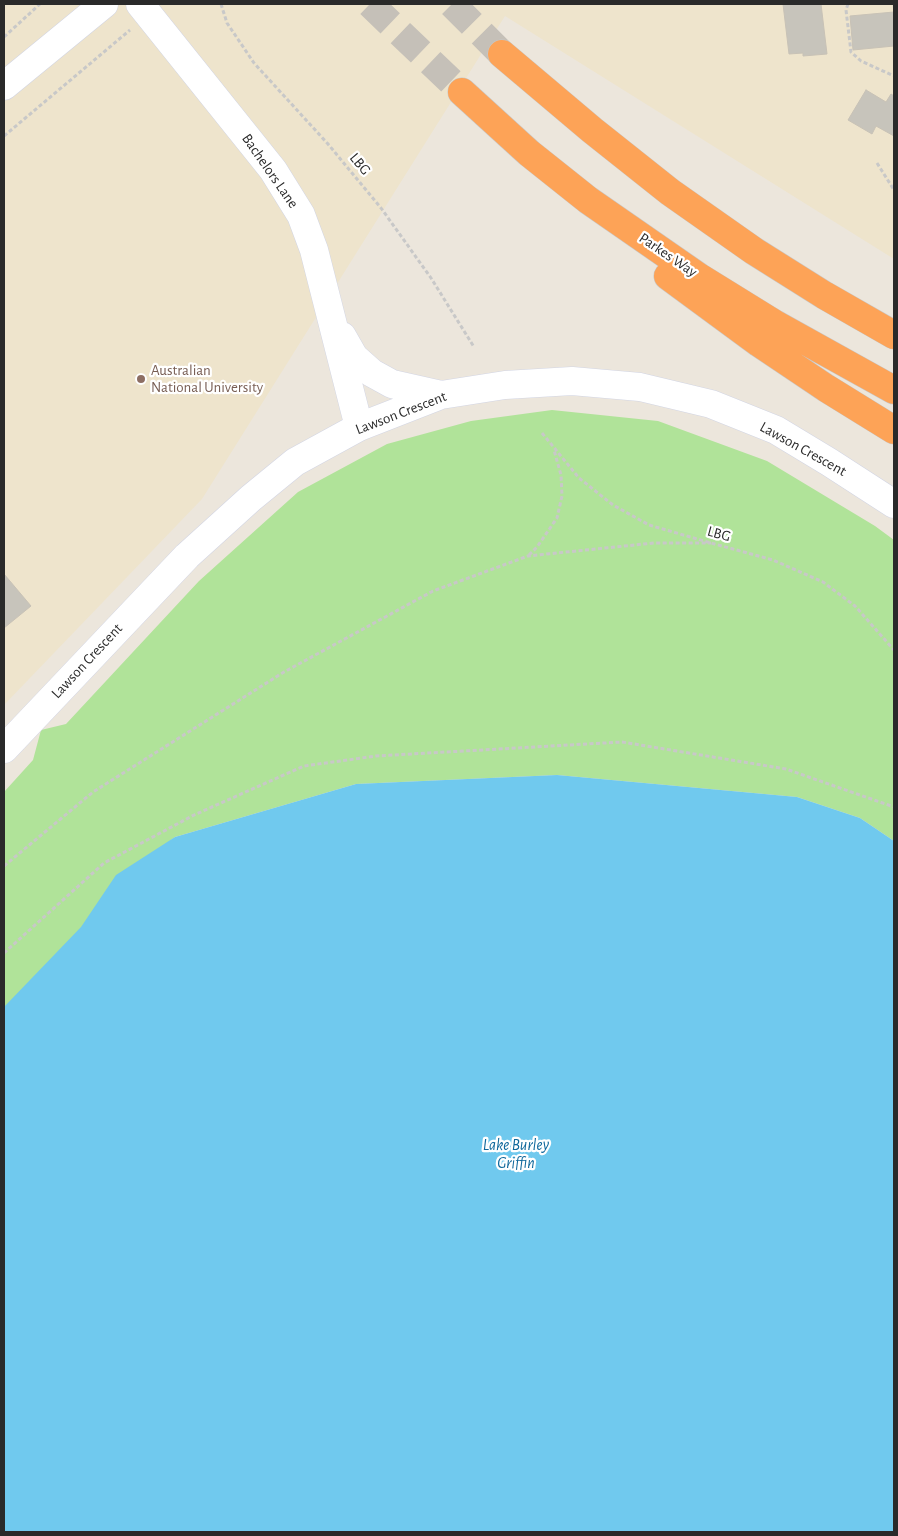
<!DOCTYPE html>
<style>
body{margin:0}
#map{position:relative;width:898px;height:1536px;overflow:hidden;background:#ece6dc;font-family:"Alegreya Sans",sans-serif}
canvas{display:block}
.frame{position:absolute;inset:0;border:5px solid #2a2a2a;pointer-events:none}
</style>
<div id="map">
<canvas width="898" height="1536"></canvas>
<div class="frame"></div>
</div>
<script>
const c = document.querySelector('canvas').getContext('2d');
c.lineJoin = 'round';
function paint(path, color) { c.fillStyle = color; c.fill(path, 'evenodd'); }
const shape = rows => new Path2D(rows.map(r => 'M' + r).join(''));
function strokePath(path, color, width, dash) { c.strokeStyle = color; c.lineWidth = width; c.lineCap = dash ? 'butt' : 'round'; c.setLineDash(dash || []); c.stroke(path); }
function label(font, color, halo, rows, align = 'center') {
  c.font = font + ' "Alegreya Sans",sans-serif'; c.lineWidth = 4.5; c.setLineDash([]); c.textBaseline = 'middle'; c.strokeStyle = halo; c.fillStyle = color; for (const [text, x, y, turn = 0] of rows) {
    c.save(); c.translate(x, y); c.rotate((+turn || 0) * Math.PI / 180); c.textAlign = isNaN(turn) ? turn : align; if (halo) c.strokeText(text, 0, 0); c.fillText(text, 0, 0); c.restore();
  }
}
paint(shape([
 [4,4,894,4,894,259,505,16,202,499,4,705]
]), '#eee4cc');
paint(shape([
 [552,410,658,421,767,461,875,526,894,540,894,841,860,818,797,797,557,775,356,784,175,837,171,840,151,865,4,1025,4,792,33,760,41,730,66,724,199,581,298,492,387,444,471,421]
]), '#b0e399');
paint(shape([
 [557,775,797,797,860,818,894,841,894,1532,4,1532,4,1007,81,927,116,875,175,837,356,784]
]), '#70c9ee');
const building = shape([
 [783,4,821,4,827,54,803,56,803,53,789,54,783,4],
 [893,4,894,4,894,46,853,50,850,16,894,12,893,4],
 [866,90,886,102,891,94,894,96,894,136,876,126,872,134,848,120,866,90],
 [4,574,31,606,4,628,4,574]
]);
paint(building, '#c7c4bb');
strokePath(building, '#c8c2b6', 1);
strokePath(shape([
 [370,4,462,92],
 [452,4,502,54]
]), '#c5c0b8', 28, [28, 14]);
const minor = shape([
 [140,4,273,170,301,215,314,250,359,427],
 [4,86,104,4],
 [342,336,354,357,372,373,392,384,441,395],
 [4,749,187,556,251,498,295,462,359,427,441,395,505,385,572,381,640,387,711,404,776,430,829,462,894,504]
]);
const highway = shape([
 [502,54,592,130,670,192,754,251,824,295,894,335],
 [462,92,529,153,588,200,699,277,775,324,894,390],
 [668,276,759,343,826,388,894,430]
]);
strokePath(minor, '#d2d5e3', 29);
strokePath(highway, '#c8c8c8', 29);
strokePath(shape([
 [221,4,227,23,254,63,328,144,381,208,431,278,474,347],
 [848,4,846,10,851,52,861,61,894,76],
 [4,37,40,4],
 [4,136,130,30],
 [877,163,894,190],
 [542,433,579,478,613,505,649,525,711,543,773,560,823,582,855,606,894,650],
 [529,555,537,547,557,518,562,496,561,475,554,450],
 [4,866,93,792,284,672,433,591,528,556,654,543,711,543],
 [4,953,104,863,194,815,304,766,376,756,622,742,786,769,894,807]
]), '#c8c8c8', 3, [4, 2.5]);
strokePath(minor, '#fff', 28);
strokePath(highway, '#fda357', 28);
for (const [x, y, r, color] of [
 [141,379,5,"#8d6e63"]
]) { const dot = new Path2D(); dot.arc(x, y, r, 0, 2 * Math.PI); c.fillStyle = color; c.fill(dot); strokePath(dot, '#fff', 2); }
label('15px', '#2a2a2a', '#fff', [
 ["LBG",360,164,50],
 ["Bachelors Lane",270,171,55],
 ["Parkes Way",668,255,34],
 ["Lawson Crescent",401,413,-21],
 ["Lawson Crescent",803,449,29],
 ["LBG",719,534,15],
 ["Lawson Crescent",87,661,-47]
]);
label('15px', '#785e54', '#fff', [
 ["Australian",151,370],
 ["National University",151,387]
], 'left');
label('italic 16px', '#0e679b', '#fff', [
 ["Lake Burley",516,1145],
 ["Griffin",516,1163]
]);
</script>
